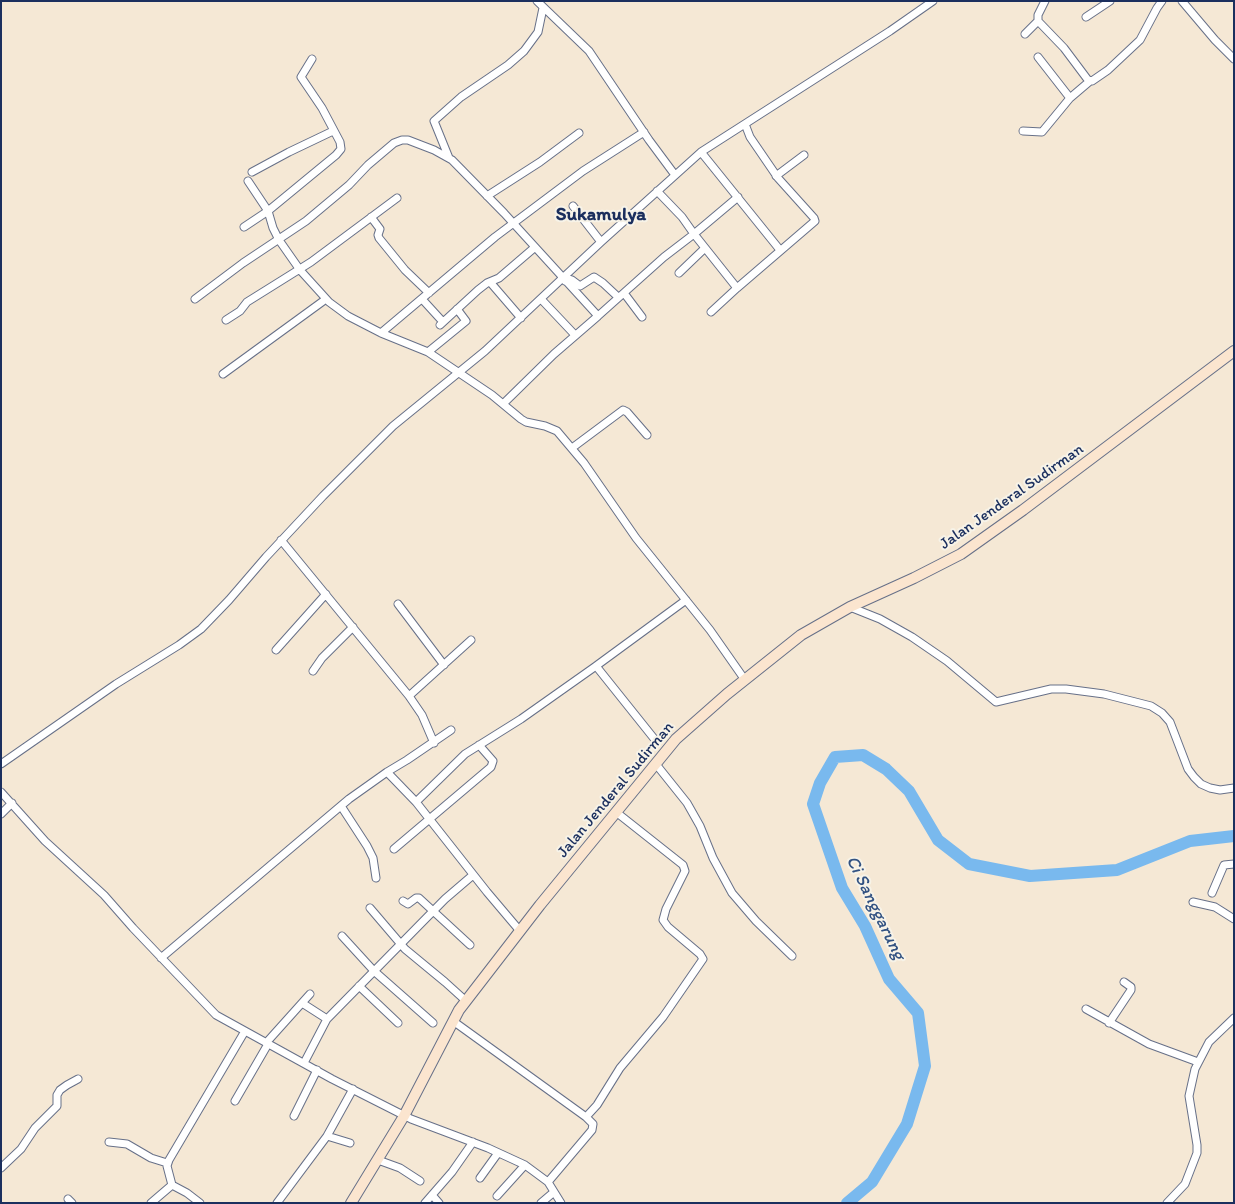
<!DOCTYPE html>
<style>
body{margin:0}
#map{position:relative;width:1235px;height:1204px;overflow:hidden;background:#f5e8d5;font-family:Itim,sans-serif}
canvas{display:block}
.frame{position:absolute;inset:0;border:2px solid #1b2f5e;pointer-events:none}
</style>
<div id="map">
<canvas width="1235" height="1204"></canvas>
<div class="frame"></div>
</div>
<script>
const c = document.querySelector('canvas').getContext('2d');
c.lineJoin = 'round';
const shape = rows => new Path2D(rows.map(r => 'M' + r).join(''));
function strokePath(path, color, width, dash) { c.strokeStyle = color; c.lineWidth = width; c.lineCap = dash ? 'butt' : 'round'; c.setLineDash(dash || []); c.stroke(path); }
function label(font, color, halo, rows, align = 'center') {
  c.font = font + ' Itim,sans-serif'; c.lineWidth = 4; c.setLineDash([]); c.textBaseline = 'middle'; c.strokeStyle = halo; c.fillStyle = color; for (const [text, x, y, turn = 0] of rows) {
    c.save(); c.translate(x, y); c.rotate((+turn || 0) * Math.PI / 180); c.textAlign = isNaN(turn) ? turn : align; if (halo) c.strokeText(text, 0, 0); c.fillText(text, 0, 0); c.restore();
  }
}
strokePath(shape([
 [847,1203,872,1182,907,1124,925,1066,918,1013,889,979,865,926,842,888,813,804,820,783,835,757,863,755,886,769,909,791,938,840,969,864,1030,876,1117,870,1190,841,1234,836]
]), '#79b9ee', 12);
const street = shape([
 [537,1,589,51,649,140,675,175],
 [1045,1,1038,15,1038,21,1064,48,1088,80,1092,81,1108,70,1140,40,1157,8,1162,1],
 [1182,1,1215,40,1234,59],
 [1086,17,1110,1],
 [1025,34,1038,21],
 [1038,57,1070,98],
 [312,59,301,77,322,108,340,142,341,149,336,155,268,211,273,228,279,240,300,270,329,302,348,316,381,333,428,352,492,395,521,419,526,422,545,426,557,431,584,463,636,538,710,630,745,680],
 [1023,131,1042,132,1070,98,1090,81],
 [701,152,780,250],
 [449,158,434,121,461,97,508,65,524,51,538,32,543,8],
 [252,172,289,152,333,131],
 [776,176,804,155],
 [487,196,540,162,579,133],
 [738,197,694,234,737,288,815,221,814,218,778,178,750,137,745,124],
 [573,206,601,242],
 [371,217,380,229,378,235,379,238,405,270,429,293],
 [244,227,268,211,248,181],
 [679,273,705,248],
 [565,281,569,279,572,280,580,286,594,277,603,283,618,297],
 [490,282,521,318],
 [624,293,642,317],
 [195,299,243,263,306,221,349,185,368,165,394,143,402,140,408,140,434,150,452,160,504,213,598,316,554,354,503,404],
 [422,299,443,322],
 [541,299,575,335],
 [711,312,737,288],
 [598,316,664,257,694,234,682,217,657,191],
 [226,320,240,311,247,302,311,262,397,198],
 [440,325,478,290,487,283,499,278,534,248],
 [381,333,495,237,583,171,644,132],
 [428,352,466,321,457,309],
 [223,374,326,299],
 [572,448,623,410,627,412,647,435],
 [281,540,409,696,422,715,434,743],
 [398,604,444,665],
 [850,607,880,619,912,637,947,661,996,702,1051,689,1066,689,1104,694,1151,706,1162,713,1170,722,1188,769,1194,777,1201,784,1210,788,1220,790,1234,788],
 [276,650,326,594],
 [313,671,322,658,353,627],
 [409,696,471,640],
 [656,741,596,666,686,600],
 [655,763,687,803,700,826,713,858,732,893,756,921,792,956],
 [1,764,116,684,179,645,201,629,229,600,266,557,323,496,393,426,485,351,601,242,701,152,890,31,933,1],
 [387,772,416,802,487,892,520,931],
 [1,792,45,841,104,895,133,928,216,1015,332,1079,411,1119,488,1148,525,1165,548,1182,561,1203],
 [416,802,465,754,521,719,596,666],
 [341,806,367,846,373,858,376,878],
 [1,814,12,803],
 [394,849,491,767,493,761,479,745],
 [1212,893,1224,865,1234,864],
 [403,901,408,904,416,898,419,898,470,945],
 [1193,902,1215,907,1234,919],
 [370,908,405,949,445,982,466,1001],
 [342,936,374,971,433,1023],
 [161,958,349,799,387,772,407,760,451,730],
 [359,986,398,1023],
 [302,1003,327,1019],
 [1086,1009,1149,1044,1198,1062],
 [453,1021,586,1117,593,1124,592,1130,548,1182],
 [1109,1023,1131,990,1131,987,1124,982],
 [266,1043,310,994],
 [304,1063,327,1019,445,899,473,875],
 [235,1101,268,1044],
 [294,1116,317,1070],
 [586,1117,597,1105,620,1068,663,1017,703,959,700,954,668,927,663,920,666,909,685,871,683,865,616,812],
 [327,1136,350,1143],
 [109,1142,127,1144,151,1158,167,1163],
 [378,1160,400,1168,420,1181],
 [1,1168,21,1149,35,1128,57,1106,57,1095,60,1090,67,1085,78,1079],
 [480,1178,498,1153],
 [172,1185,187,1193,200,1203],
 [432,1195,439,1203],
 [497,1196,525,1165],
 [68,1199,72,1203],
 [151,1203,172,1185,167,1166,169,1160,245,1031],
 [277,1203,327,1136,353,1089],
 [425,1203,452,1172,473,1142],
 [541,1203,554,1192],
 [1167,1203,1185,1184,1197,1153,1197,1145,1189,1096,1195,1069,1209,1042,1234,1018]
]);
const secondary = shape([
 [351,1203,404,1116,459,1010,540,905,676,739,727,694,801,635,850,607,914,578,961,554,1023,510,1234,351]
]);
strokePath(street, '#677088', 9);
strokePath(secondary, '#677088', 12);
strokePath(street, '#fff', 7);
strokePath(secondary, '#fbe5cf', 10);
label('16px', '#1b2f5e', '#f7f3e8', [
 ["Jalan Jenderal Sudirman",1012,497,-35],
 ["Jalan Jenderal Sudirman",616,790,-50]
]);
label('italic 18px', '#325282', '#f7f3e8', [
 ["Ci Sanggarung",875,908,64]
]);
label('bold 19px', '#1b2f5e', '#f7f3e8', [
 ["Sukamulya",601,215]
]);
</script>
